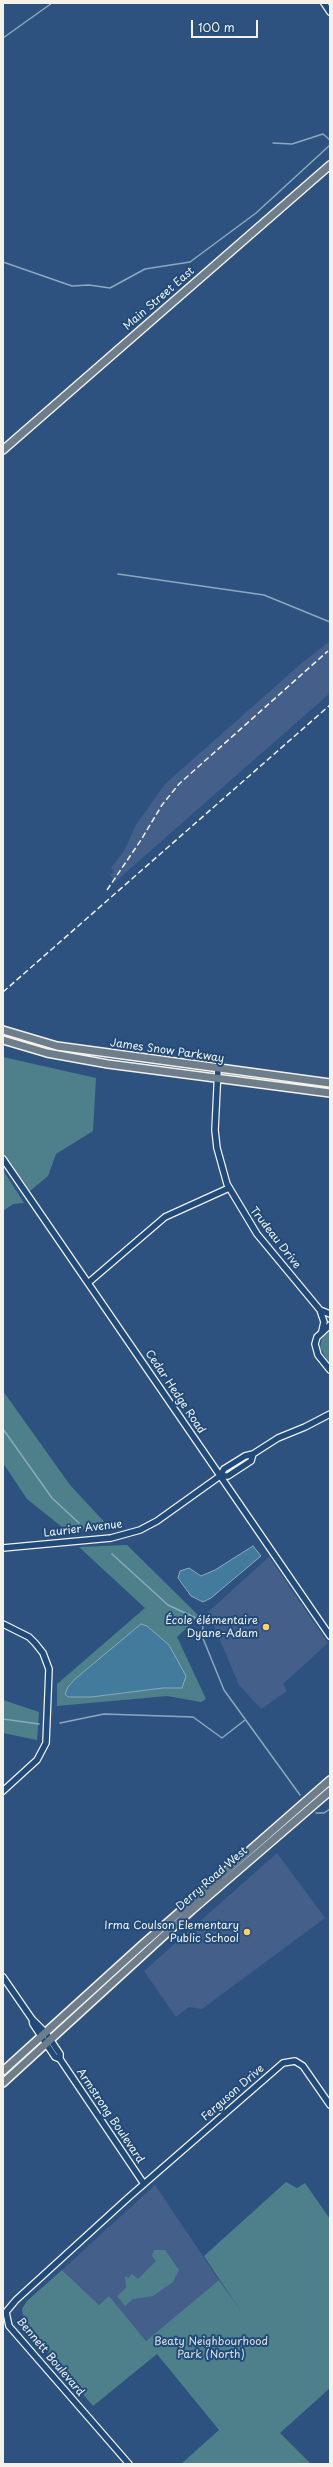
<!DOCTYPE html>
<meta charset="utf-8">
<style>
body{margin:0}
#map{position:relative;width:333px;height:2467px;overflow:hidden;background:#2e5280;font-family:"Playpen Sans",sans-serif}
canvas{display:block}
.frame{position:absolute;inset:0;border:4px solid #f4f1e8;pointer-events:none}
.scale{position:absolute;left:191px;top:20px;width:67px;height:18px;box-sizing:border-box;border:2px solid #f4f1e8;border-top:0;padding-left:5px;font-size:12px;line-height:14px;white-space:nowrap;color:#f4f1e8;-webkit-text-stroke:3px #1f4a7a;paint-order:stroke}
</style>
<div id="map">
<canvas width="333" height="2467"></canvas>
<div class="frame"></div>
<div class="scale">100 m</div>
</div>
<script>
const c = document.querySelector('canvas').getContext('2d');
c.lineJoin = 'round';
function paint(path, color) { c.fillStyle = color; c.fill(path, 'evenodd'); }
const shape = rows => new Path2D(rows.map(r => 'M' + r).join(''));
function strokePath(path, color, width, dash) { c.strokeStyle = color; c.lineWidth = width; c.lineCap = dash ? 'butt' : 'round'; c.setLineDash(dash || []); c.stroke(path); }
function label(font, color, halo, rows, align = 'center') {
  c.font = font + ' "Playpen Sans",sans-serif'; c.lineWidth = 4; c.setLineDash([]); c.textBaseline = 'middle'; c.strokeStyle = halo; c.fillStyle = color; for (const [text, x, y, turn = 0] of rows) {
    c.save(); c.translate(x, y); c.rotate((+turn || 0) * Math.PI / 180); c.textAlign = isNaN(turn) ? turn : align; if (halo) c.strokeText(text, 0, 0); c.fillText(text, 0, 0); c.restore();
  }
}
paint(shape([
 [330,641,330,693,115,882,110,875,114,872,111,868,124,851,136,825,165,784,303,662],
 [269,1557,328,1643,283,1684,287,1691,261,1709,239,1685,208,1612],
 [277,1853,325,1918,202,2009,189,2007,176,2017,144,1971],
 [155,2185,219,2280,146,2341,109,2297,99,2305,62,2270]
]), '#445f8a');
paint(shape([
 [3,1057,96,1078,93,1131,56,1154,48,1176,30,1191,3,1153],
 [3,1170,24,1203,13,1204,3,1211],
 [330,1331,330,1364,320,1348,322,1338],
 [3,1391,70,1485,109,1527,67,1531,27,1499,3,1463],
 [127,1545,199,1616,177,1637,206,1699,201,1702,167,1696,57,1706,57,1684,145,1608,79,1547],
 [3,1700,39,1712,37,1740,3,1733],
 [286,2182,297,2188,305,2183,330,2219,330,2388,280,2433,311,2464,181,2464,219,2430,157,2354,93,2406,24,2324,22,2309,27,2301,62,2270,99,2305,109,2296,146,2341,219,2280,242,2313,204,2256],
 [154,2250,165,2250,179,2270,173,2282,153,2296,133,2299,125,2306,117,2296,126,2288,125,2276,128,2278,132,2274,138,2279,156,2261,152,2256]
]), '#4e808c');
const water = shape([
 [253,1546,261,1556,211,1598,203,1602,191,1596,178,1578,180,1571,189,1568,201,1576,215,1570,253,1546],
 [141,1624,147,1626,169,1645,186,1676,182,1688,163,1688,91,1697,68,1697,65,1694,68,1687,75,1679,141,1624]
]);
paint(water, '#437b9d');
strokePath(water, '#8aaabb', 1);
strokePath(shape([
 [3,38,52,3],
 [273,143,292,144,323,134,330,140],
 [3,262,72,286,89,285,110,288,145,269,190,262,256,213,330,145],
 [118,574,264,595,330,622],
 [3,1429,52,1498,79,1523],
 [112,1554,168,1605,198,1619,203,1626,202,1636,224,1690,300,1795],
 [3,1719,39,1724],
 [60,1723,104,1714,193,1717,222,1738,245,1720],
 [316,1813,324,1813,330,1809]
]), '#8aaabb', 1.5);
const minor = shape([
 [324,3,330,12],
 [218,1068,215,1130,217,1148,227,1184,257,1234,320,1310,324,1322,322,1331],
 [3,1159,330,1636],
 [88,1283,165,1217,229,1188],
 [320,1310,330,1314],
 [330,1325,317,1337,315,1344,318,1355,330,1370],
 [220,1476,228,1476,251,1461,253,1454],
 [3,1548,111,1538,140,1530,157,1521,220,1476,224,1469,245,1456,253,1454,278,1438,305,1427,330,1414],
 [3,1624,29,1637,35,1643,43,1653,49,1669,46,1743,37,1760,3,1791],
 [3,1977,32,2019,46,2033,60,2054,60,2059,144,2184],
 [32,2019,33,2024,55,2057,60,2059],
 [129,2464,9,2326,6,2312,16,2300,129,2197,283,2063,295,2061,303,2066,330,2105]
]);
const major = shape([
 [3,450,330,165],
 [3,1030,57,1046,330,1083],
 [3,1040,47,1053,108,1064,330,1093],
 [3,2071,143,1944,330,1780],
 [3,2083,192,1910,330,1791]
]);
strokePath(minor, '#f4f1e8', 8);
strokePath(major, '#f4f1e8', 10);
strokePath(minor, '#1f4a7a', 5.5);
strokePath(major, '#6d7d8c', 7);
strokePath(shape([
 [107,890,141,840,162,805,179,784,328,651],
 [3,992,330,705]
]), '#f4f1e8', 1.5, [6, 3]);
for (const [x, y, r, color] of [
 [266,1627,4,"#ffd166"],
 [247,1932,4,"#ffd166"]
]) { const dot = new Path2D(); dot.arc(x, y, r, 0, 2 * Math.PI); c.fillStyle = color; c.fill(dot); strokePath(dot, '#1f4a7a', 1.5); }
label('11px', '#f4f1e8', '#1f4a7a', [
 ["Main Street East",159,299,-41],
 ["James Snow Parkway",167,1051,8],
 ["Trudeau Drive",275,1238,52],
 ["Cedar Hedge Road",175,1392,56],
 ["Laurier Avenue",83,1529,-7],
 ["Derry Road West",212,1879,-41],
 ["Ferguson Drive",233,2093,-41],
 ["Armstrong Boulevard",110,2116,56],
 ["Bennett Boulevard",50,2357,50]
]);
label('11px', '#f4f1e8', '#1f4a7a', [
 ["École élémentaire",258,1621],
 ["Dyane-Adam",258,1634],
 ["Irma Coulson Elementary",239,1926],
 ["Public School",239,1939]
], 'right');
label('11px', '#dbe0da', '#1f4a7a', [
 ["Beaty Neighbourhood",211,2342],
 ["Park (North)",211,2355]
]);
</script>
